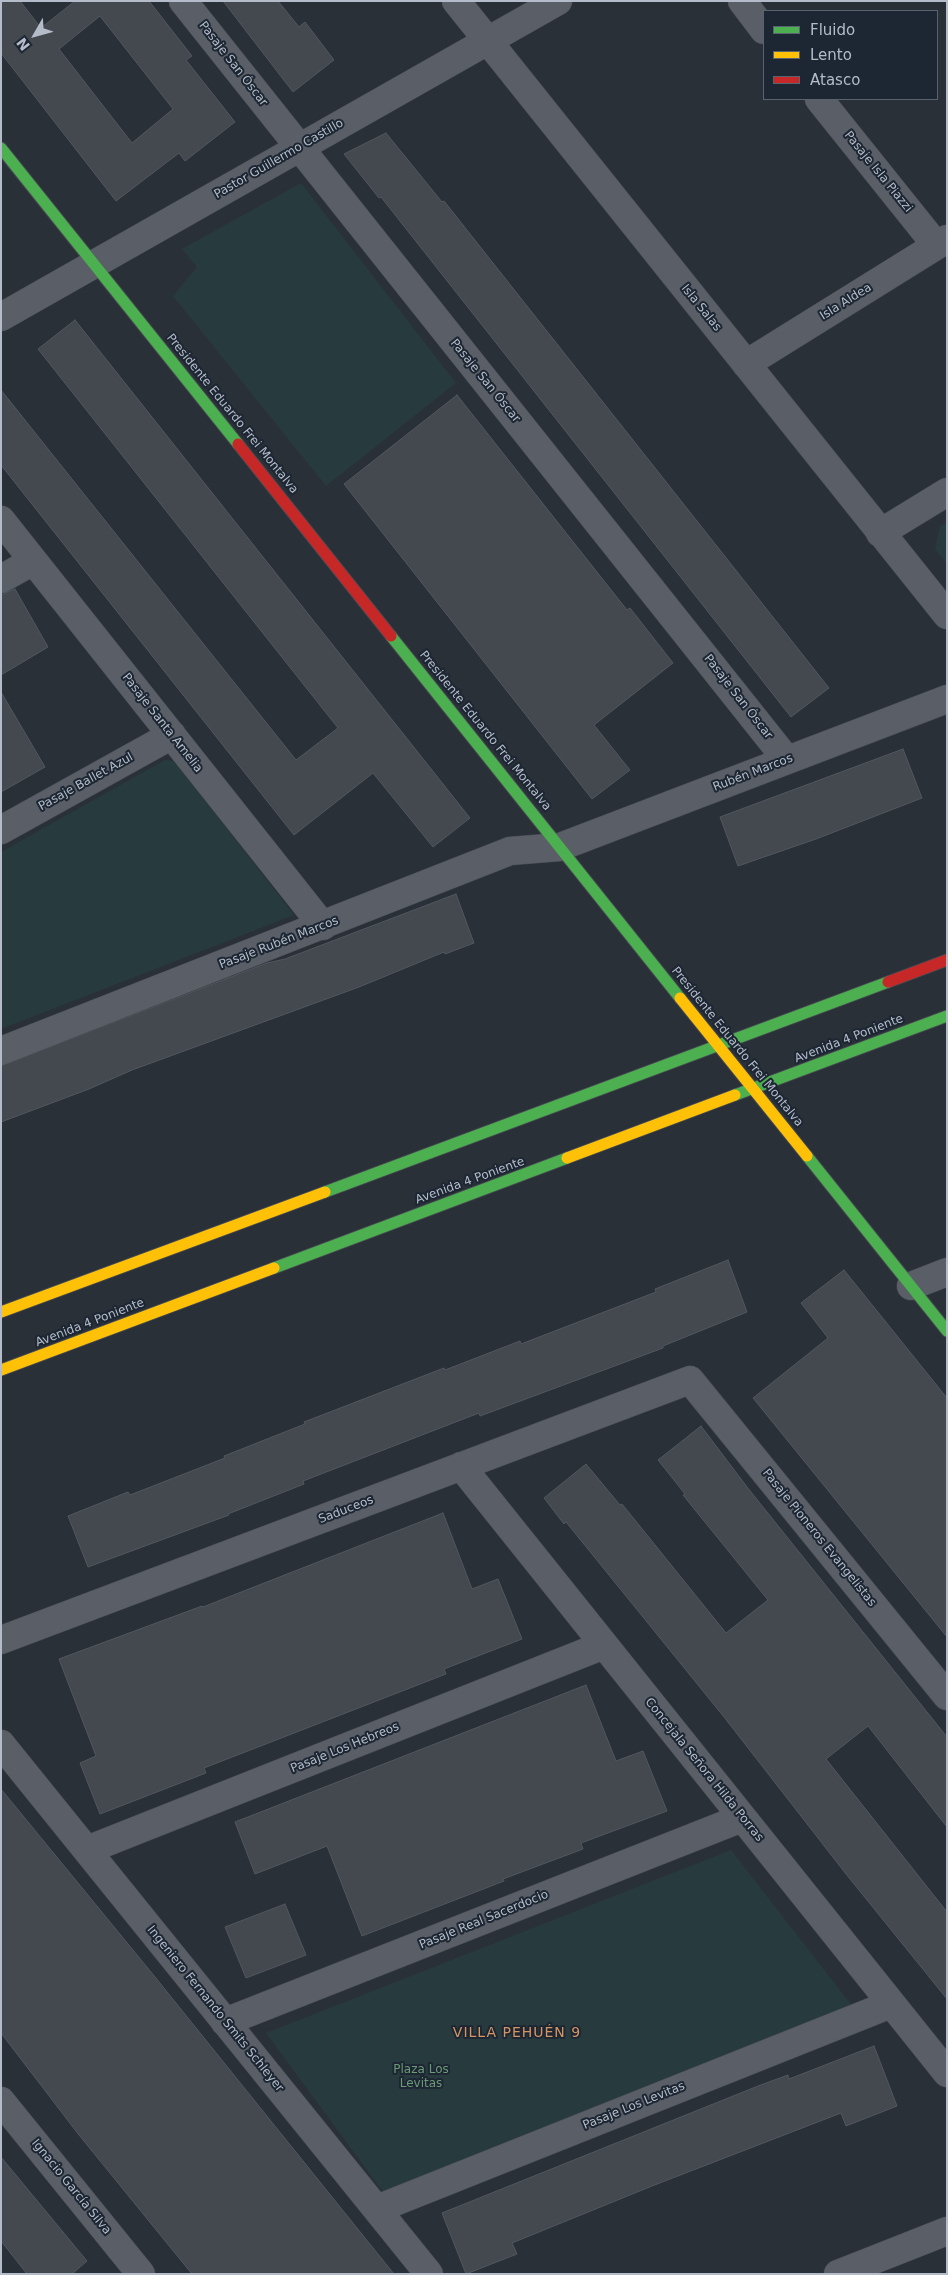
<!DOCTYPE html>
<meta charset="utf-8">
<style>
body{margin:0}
#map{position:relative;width:948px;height:2275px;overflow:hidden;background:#2a3038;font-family:"DejaVu Sans",sans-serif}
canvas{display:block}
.frame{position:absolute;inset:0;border:2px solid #b4bcc9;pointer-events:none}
.legend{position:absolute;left:763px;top:10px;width:175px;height:90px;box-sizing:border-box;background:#1d2633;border:1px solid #59626f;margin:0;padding:6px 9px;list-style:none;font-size:15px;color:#b4bcc9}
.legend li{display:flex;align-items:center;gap:10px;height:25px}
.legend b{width:25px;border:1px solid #59626f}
.north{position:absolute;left:10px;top:10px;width:50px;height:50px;-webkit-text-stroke:4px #1d2633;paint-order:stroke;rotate:232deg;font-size:14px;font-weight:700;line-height:20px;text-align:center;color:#b4bcc9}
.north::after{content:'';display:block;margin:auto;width:18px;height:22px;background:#b4bcc9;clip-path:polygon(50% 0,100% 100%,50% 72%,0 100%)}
</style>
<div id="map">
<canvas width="948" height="2275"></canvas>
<div class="frame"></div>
<ul class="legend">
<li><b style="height:6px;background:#4caf50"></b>Fluido</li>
<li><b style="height:6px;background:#ffc107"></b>Lento</li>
<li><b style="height:6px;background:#c62828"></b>Atasco</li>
</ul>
<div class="north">N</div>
</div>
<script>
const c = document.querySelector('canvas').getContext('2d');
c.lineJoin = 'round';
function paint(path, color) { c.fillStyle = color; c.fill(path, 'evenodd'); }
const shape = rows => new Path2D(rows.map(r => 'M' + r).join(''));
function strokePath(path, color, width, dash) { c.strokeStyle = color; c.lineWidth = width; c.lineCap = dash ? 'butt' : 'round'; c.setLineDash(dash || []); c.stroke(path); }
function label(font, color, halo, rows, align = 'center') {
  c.font = font + ' "DejaVu Sans",sans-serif'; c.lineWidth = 4; c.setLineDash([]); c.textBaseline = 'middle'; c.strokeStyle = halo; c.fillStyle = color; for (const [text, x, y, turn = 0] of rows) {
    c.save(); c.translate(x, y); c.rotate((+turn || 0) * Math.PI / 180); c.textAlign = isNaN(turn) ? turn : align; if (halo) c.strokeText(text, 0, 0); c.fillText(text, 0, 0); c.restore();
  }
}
paint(shape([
 [301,183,456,383,326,486,173,296,197,267,182,249],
 [947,522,947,564,935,549,940,526],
 [165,760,174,761,294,915,1,1029,1,852],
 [731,1850,853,2007,386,2196,266,2033]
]), '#273a3e');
const building = shape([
 [1,1,20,1,41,28,75,1,149,1,192,56,186,60,235,122,185,161,179,153,116,201,1,53,1,1],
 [100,16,173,109,132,143,59,49,100,16],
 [223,1,278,1,299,27,305,22,334,60,293,92,223,1],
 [386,133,442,202,444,201,829,688,791,717,381,197,379,198,344,154,386,133],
 [75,320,470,818,433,847,373,773,294,835,1,465,1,390,296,760,338,728,38,349,75,320],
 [457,395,627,610,630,608,673,663,594,725,630,770,592,799,344,484,457,395],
 [15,589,48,647,1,675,1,595,15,589],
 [1,692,45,767,1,792,1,692],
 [903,749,922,798,816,839,738,866,720,817,903,749],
 [456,894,474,943,445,954,444,952,359,987,132,1070,89,1089,1,1122,1,1066,267,963,285,959,456,894],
 [728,1260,747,1312,663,1346,663,1348,480,1416,479,1413,303,1481,304,1484,228,1514,229,1515,88,1567,68,1516,128,1492,130,1495,225,1458,224,1456,305,1424,304,1422,444,1368,445,1370,520,1341,521,1344,656,1292,655,1289,728,1260],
 [844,1270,947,1398,947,1637,753,1398,828,1338,801,1303,844,1270],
 [701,1426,747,1487,947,1737,947,1827,868,1726,826,1759,947,1912,947,1999,846,1874,724,1717,566,1522,564,1524,544,1498,586,1464,620,1505,622,1504,726,1633,768,1600,683,1495,685,1494,658,1460,701,1426],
 [443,1513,472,1589,498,1579,522,1639,444,1669,446,1674,204,1768,206,1773,100,1814,80,1763,96,1756,59,1659,202,1606,203,1607,443,1513],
 [586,1685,616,1761,643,1751,667,1811,581,1843,583,1849,503,1879,504,1881,362,1936,327,1846,255,1874,235,1822,586,1685],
 [1,1789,151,1972,394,2274,192,2274,79,2135,1,2033,1,1789],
 [285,1904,306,1955,246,1978,225,1927,285,1904],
 [874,2046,897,2106,846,2126,841,2113,652,2186,512,2243,517,2254,466,2274,442,2213,758,2086,788,2075,789,2079,874,2046],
 [1,2157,87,2261,72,2274,27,2274,1,2241,1,2157]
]);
paint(building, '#444950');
strokePath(building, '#52575f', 1);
const street = shape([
 [183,1,787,760],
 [456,1,947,615],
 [742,1,764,30],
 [819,99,936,245],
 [1,317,558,1],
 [746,364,947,239],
 [1,520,323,926],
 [880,533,947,492],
 [1,579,33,561],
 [1,830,172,735],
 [1,1051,510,851,560,847,947,699],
 [911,1286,947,1272],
 [461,1466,947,2073],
 [1,1640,690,1380,947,1696],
 [1,1744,429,2274],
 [87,1850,604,1645],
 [225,2022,742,1818],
 [1,2101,141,2274],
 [377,2209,891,2004],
 [838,2274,947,2231]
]);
const fast = shape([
 [1,148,238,444],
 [391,636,680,998],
 [735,1095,947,1016],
 [807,1156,947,1331],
 [325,1192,888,982],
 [274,1268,567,1158]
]);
const slow = shape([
 [680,998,807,1156],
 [567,1158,735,1095],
 [1,1312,325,1192],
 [1,1370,274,1268]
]);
const jam = shape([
 [238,444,391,636],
 [888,982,947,960]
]);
strokePath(street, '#484c53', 29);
strokePath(fast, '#484c53', 13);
strokePath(slow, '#484c53', 13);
strokePath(jam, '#484c53', 13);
strokePath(street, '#5a5e66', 28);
strokePath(fast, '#4caf50', 11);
strokePath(slow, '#ffc107', 11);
strokePath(jam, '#c62828', 11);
label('12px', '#b4bcc9', '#1d2633', [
 ["Pasaje San Óscar",233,64,52],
 ["Pastor Guillermo Castillo",279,159,-30],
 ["Pasaje Isla Piazzi",878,172,51],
 ["Isla Aldea",846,302,-32],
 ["Isla Salas",701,308,51],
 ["Pasaje San Óscar",485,381,51],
 ["Presidente Eduardo Frei Montalva",232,414,51],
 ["Pasaje San Óscar",738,697,52],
 ["Pasaje Santa Amelia",162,723,52],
 ["Presidente Eduardo Frei Montalva",485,731,51],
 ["Rubén Marcos",753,773,-21],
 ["Pasaje Ballet Azul",86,782,-29],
 ["Pasaje Rubén Marcos",279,943,-21],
 ["Avenida 4 Poniente",849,1039,-21],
 ["Presidente Eduardo Frei Montalva",737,1047,51],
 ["Avenida 4 Poniente",470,1181,-20],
 ["Avenida 4 Poniente",90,1323,-21],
 ["Saduceos",346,1510,-21],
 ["Pasaje Pioneros Evangelistas",819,1538,51],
 ["Pasaje Los Hebreos",345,1748,-22],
 ["Concejala Señora Hilda Porras",704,1770,51],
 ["Pasaje Real Sacerdocio",484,1920,-22],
 ["Ingeniero Fernando Smits Schleyer",215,2009,51],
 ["Pasaje Los Levitas",634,2106,-22],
 ["Ignacio García Silva",71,2187,51]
]);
label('12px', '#6b9a76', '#1d2633', [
 ["Plaza Los",421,2070],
 ["Levitas",421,2084]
]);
c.letterSpacing = '1px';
label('14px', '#d59563', '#1d2633', [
 ["VILLA PEHUÉN 9",517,2033]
]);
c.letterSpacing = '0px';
</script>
